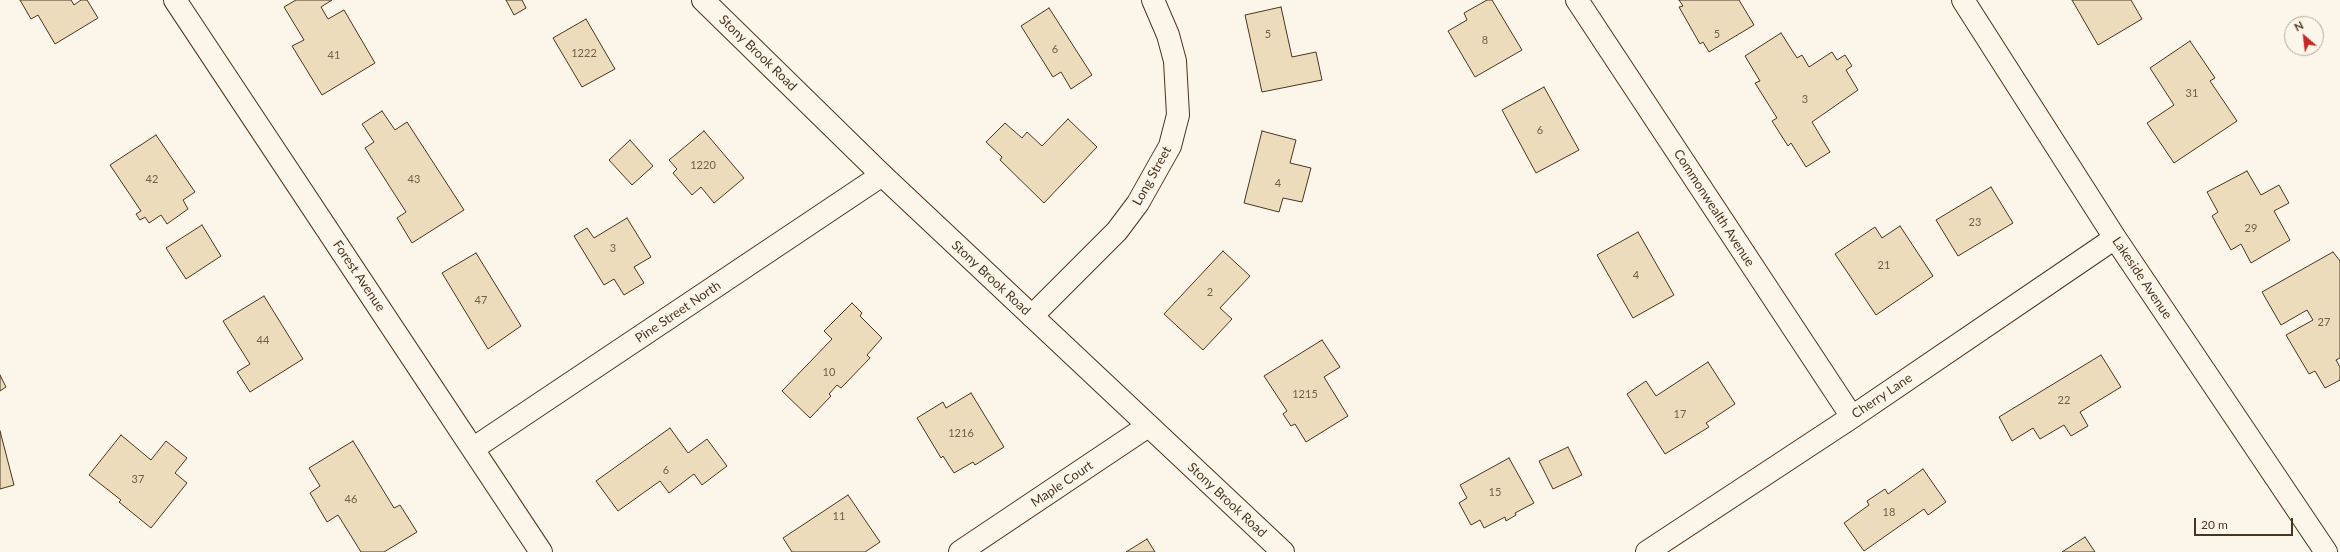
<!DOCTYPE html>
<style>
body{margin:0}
#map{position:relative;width:2340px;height:552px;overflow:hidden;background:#fbf6e9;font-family:Lato,sans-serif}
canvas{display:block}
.north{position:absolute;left:2284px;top:16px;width:40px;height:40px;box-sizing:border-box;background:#fbf6e9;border:1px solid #b4a999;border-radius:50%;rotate:332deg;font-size:11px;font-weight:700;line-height:16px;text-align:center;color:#4a3520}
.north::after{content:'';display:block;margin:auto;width:14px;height:18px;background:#c62828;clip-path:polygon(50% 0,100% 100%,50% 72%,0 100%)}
.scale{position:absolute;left:2194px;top:518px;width:99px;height:18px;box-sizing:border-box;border:2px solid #4a3520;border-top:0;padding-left:5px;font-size:12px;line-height:14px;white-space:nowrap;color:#4a3520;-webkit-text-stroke:3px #fbf6e9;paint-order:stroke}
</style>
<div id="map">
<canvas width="2340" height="552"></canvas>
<div class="north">N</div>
<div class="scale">20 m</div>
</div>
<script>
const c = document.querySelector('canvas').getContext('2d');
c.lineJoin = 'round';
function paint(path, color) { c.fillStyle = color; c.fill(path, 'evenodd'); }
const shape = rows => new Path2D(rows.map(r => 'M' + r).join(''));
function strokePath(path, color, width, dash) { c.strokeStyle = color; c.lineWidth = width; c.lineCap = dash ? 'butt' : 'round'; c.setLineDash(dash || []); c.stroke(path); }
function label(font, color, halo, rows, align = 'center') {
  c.font = font + ' Lato,sans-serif'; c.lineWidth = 3; c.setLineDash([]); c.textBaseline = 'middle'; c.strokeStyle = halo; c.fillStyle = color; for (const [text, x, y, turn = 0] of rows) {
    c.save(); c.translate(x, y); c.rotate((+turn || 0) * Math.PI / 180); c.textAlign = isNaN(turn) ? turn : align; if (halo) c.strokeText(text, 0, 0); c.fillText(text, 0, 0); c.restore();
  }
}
const building = shape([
 [20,0,71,0,74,5,81,0,87,0,98,18,55,44,38,15,31,19,20,0],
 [296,0,332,0,321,7,328,19,344,10,375,63,322,95,292,46,304,40,284,7,296,0],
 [506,0,522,0,526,8,514,15,506,0],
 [1487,0,1492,0,1522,50,1475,77,1448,31,1467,20,1464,13,1487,0],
 [1679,0,1739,0,1754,25,1709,52,1703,42,1700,44,1679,7,1683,6,1679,0],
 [2072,0,2131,0,2142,19,2098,45,2072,0],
 [1281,7,1292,57,1316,52,1322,80,1262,92,1245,15,1281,7],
 [1049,8,1092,75,1071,89,1061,72,1053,77,1021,26,1049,8],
 [586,19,615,69,582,87,553,38,586,19],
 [1781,33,1797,58,1802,55,1809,67,1832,52,1837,60,1845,55,1852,66,1846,70,1858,90,1812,122,1830,152,1806,167,1791,143,1788,146,1772,121,1777,118,1755,83,1760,81,1745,56,1781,33],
 [2190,41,2215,78,2210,81,2237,121,2174,163,2147,123,2174,105,2150,68,2190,41],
 [1544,87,1579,150,1536,173,1502,110,1544,87],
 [382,111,395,130,407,122,464,210,412,243,397,218,406,212,365,148,374,142,362,124,382,111],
 [1068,119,1097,147,1044,203,1000,160,1002,157,986,142,1005,123,1022,138,1027,132,1042,146,1068,119],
 [704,131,744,178,714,203,701,187,692,195,673,173,677,169,669,160,704,131],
 [1262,131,1296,140,1290,163,1311,168,1302,202,1283,198,1279,212,1244,203,1262,131],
 [156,135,195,192,183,200,188,209,167,224,161,215,149,223,145,217,140,220,136,214,141,211,110,165,156,135],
 [630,140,653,166,632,185,609,160,630,140],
 [2247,171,2261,195,2279,185,2289,203,2274,211,2290,240,2251,263,2241,244,2231,250,2212,216,2218,212,2207,192,2247,171],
 [1991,187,2013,223,1958,256,1936,220,1991,187],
 [627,218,651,257,634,267,644,283,624,295,614,279,604,285,574,236,587,228,594,238,627,218],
 [202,225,221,256,186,279,166,248,202,225],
 [1900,226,1933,276,1876,315,1835,254,1875,227,1882,238,1900,226],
 [1638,232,1674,295,1633,318,1597,255,1638,232],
 [1223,251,1250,276,1220,308,1232,319,1203,350,1164,314,1223,251],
 [2333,252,2340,261,2340,358,2336,360,2340,367,2340,380,2325,388,2315,371,2309,374,2286,335,2313,320,2307,310,2281,325,2262,292,2333,252],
 [476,253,521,326,488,349,442,273,476,253],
 [264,296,303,359,250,392,237,372,250,364,223,321,264,296],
 [852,303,862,313,860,316,882,338,867,355,870,358,841,388,837,385,829,394,831,396,810,418,782,391,832,339,824,331,852,303],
 [1322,340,1340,367,1324,377,1348,416,1306,442,1295,424,1291,426,1283,414,1287,411,1264,376,1322,340],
 [2101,355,2121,387,2080,412,2088,426,2071,436,2064,425,2040,439,2033,428,2012,441,1999,417,2101,355],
 [1708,362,1735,404,1706,423,1709,427,1665,454,1627,394,1646,381,1656,396,1708,362],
 [0,375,6,387,0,391,0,375],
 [971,393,1004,447,975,465,973,462,954,473,943,456,941,458,917,418,943,402,946,408,971,393],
 [670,428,688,453,707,439,727,466,702,485,694,474,669,493,660,481,618,511,596,481,670,428],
 [0,431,14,485,0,489,0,431],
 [121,435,151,460,166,441,187,458,175,473,187,483,151,528,119,502,121,500,89,475,121,435],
 [353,441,394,508,400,505,417,532,384,552,361,552,338,515,327,522,310,493,320,486,309,468,353,441],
 [1568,447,1582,475,1553,489,1539,461,1568,447],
 [1509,458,1534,503,1515,513,1516,515,1506,521,1505,517,1484,528,1480,520,1471,525,1459,503,1467,498,1460,485,1509,458],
 [1923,469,1946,502,1928,515,1924,509,1864,551,1844,523,1869,505,1867,501,1885,489,1888,494,1923,469],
 [848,495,880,542,865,552,792,552,783,538,848,495],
 [2085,537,2095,552,2062,552,2085,537],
 [1147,539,1155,552,1126,552,1147,539]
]);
paint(building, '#ecdcbc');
strokePath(building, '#4a3520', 1);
const street = shape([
 [175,0,541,552],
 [1577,0,1852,417],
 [1963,0,2115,238,2326,552],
 [1032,316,1117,231,1138,203,1170,146,1178,115,1175,61,1168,35,1153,0],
 [474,448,882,175],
 [960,552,1148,426],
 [1647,552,1852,417,2115,238]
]);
const secondary = shape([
 [703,0,882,175,1283,552]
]);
strokePath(street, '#4a3520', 24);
strokePath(secondary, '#4a3520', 24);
strokePath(street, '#fbf6e9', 22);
strokePath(secondary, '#fbf6e9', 22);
label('11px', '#725f47', null, [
 ["5",1268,34],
 ["5",1717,34],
 ["8",1485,40],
 ["6",1055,49],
 ["1222",584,53],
 ["41",334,55],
 ["31",2192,93],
 ["3",1805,99],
 ["6",1540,130],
 ["1220",703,165],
 ["42",152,179],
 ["43",414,179],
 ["4",1278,183],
 ["23",1975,222],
 ["29",2251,228],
 ["3",613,248],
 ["21",1884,265],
 ["4",1636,275],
 ["2",1210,292],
 ["47",481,300],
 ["27",2324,322],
 ["44",263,340],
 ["10",829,372],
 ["1215",1305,394],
 ["22",2064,400],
 ["17",1680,414],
 ["1216",961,433],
 ["6",666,470],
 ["37",138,479],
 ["15",1495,492],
 ["46",351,499],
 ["18",1889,512],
 ["11",839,516]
]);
label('13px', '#4a3520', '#fbf6e9', [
 ["Stony Brook Road",758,53,44],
 ["Long Street",1152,176,-61],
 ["Commonwealth Avenue",1714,208,57],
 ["Forest Avenue",359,276,56],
 ["Stony Brook Road",991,278,43],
 ["Lakeside Avenue",2142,278,56],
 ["Pine Street North",678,312,-34],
 ["Cherry Lane",1882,396,-34],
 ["Maple Court",1062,484,-34],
 ["Stony Brook Road",1227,500,43]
]);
</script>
